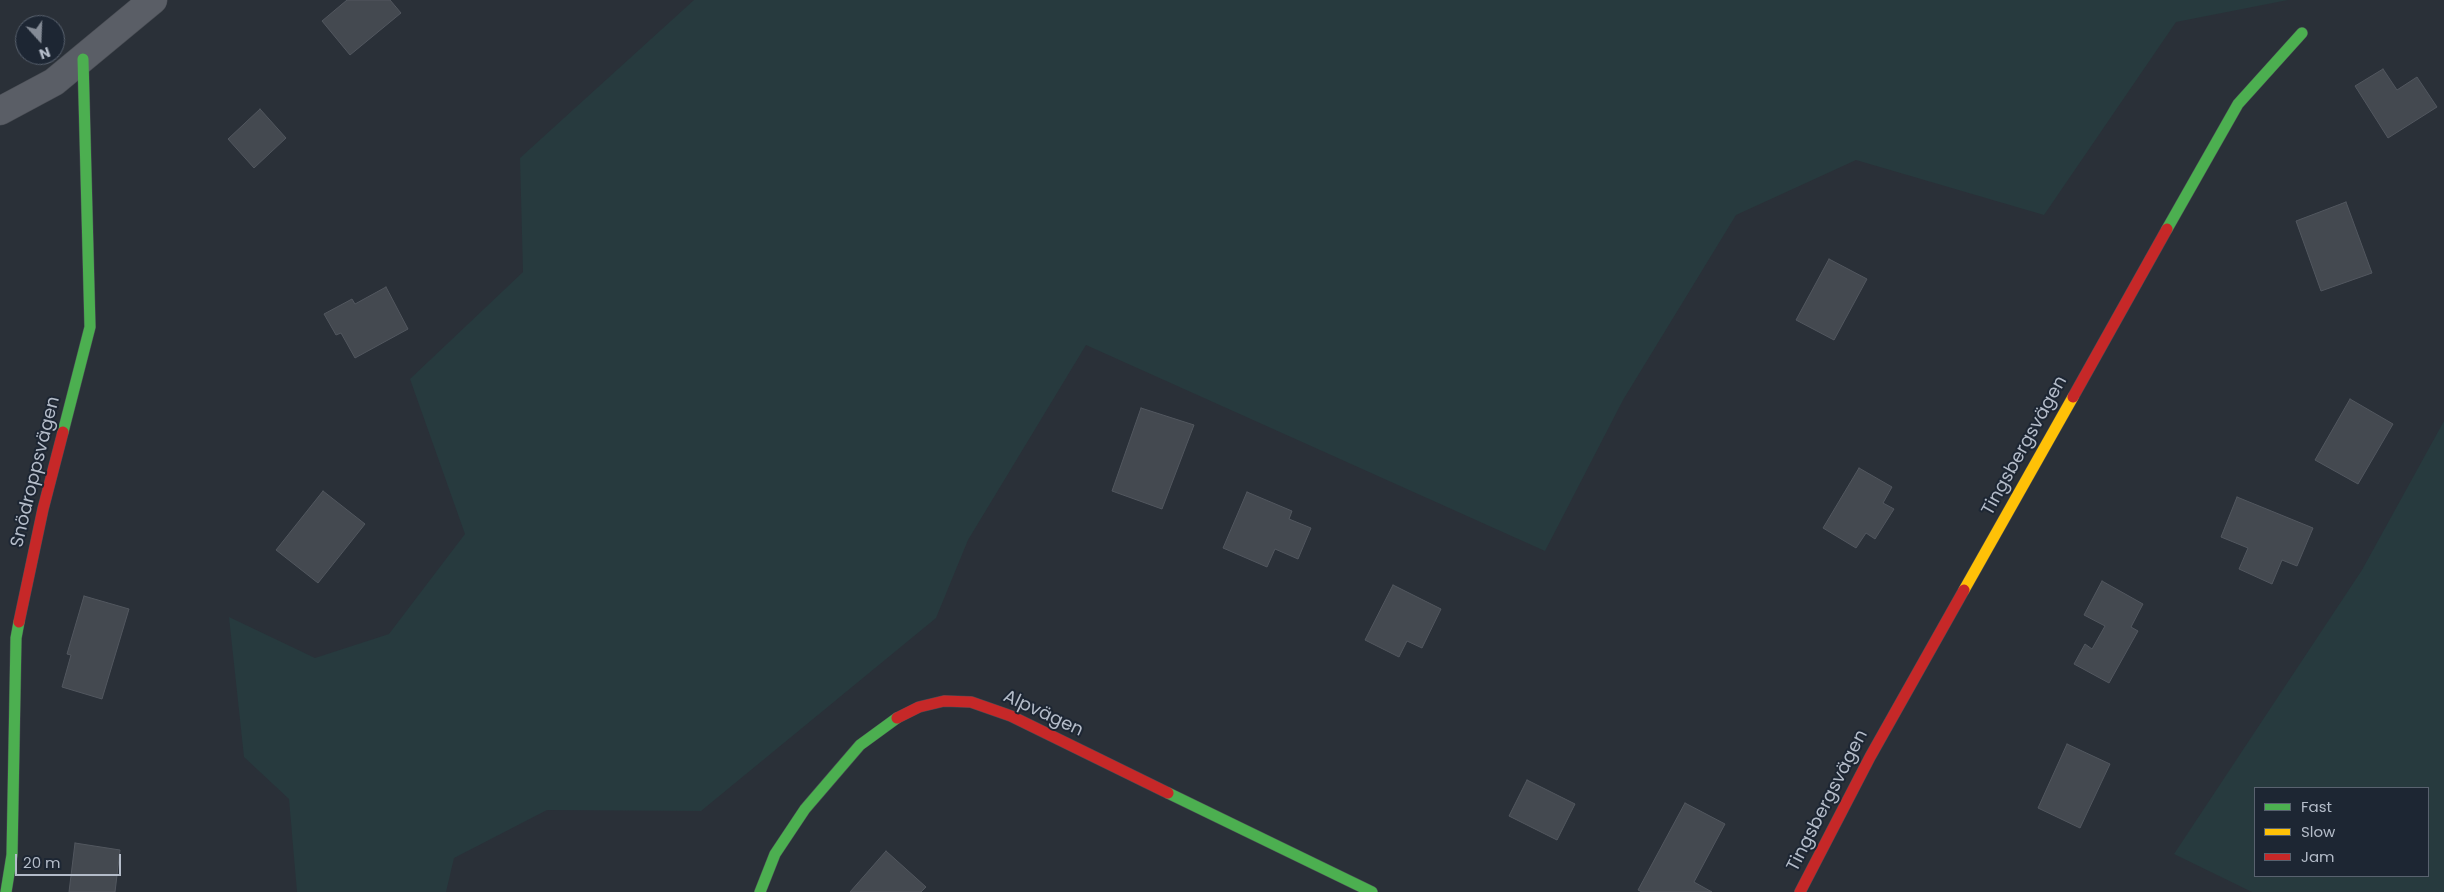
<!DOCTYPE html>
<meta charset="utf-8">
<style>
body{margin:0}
#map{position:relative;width:2444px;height:892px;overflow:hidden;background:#2a3038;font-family:Poppins,sans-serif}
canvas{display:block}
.legend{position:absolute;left:2254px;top:787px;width:175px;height:90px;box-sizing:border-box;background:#1d2633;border:1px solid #59626f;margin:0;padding:6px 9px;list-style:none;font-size:15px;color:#b4bcc9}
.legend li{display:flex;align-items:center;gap:10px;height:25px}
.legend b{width:25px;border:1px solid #59626f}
.north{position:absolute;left:15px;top:15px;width:50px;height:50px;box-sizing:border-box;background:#1d2633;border:1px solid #59626f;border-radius:50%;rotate:160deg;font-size:14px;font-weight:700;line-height:20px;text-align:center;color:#b4bcc9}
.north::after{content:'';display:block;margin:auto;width:18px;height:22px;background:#848b96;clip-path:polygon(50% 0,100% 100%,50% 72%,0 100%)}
.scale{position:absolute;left:15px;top:854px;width:106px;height:22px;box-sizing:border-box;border:2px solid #b4bcc9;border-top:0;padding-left:6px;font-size:15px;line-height:18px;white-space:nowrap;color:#b4bcc9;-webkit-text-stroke:4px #1d2633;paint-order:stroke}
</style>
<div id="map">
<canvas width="2444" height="892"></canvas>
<ul class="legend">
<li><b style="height:6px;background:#4caf50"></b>Fast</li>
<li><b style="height:6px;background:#ffc107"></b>Slow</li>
<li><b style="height:6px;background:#c62828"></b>Jam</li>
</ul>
<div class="north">N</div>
<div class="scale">20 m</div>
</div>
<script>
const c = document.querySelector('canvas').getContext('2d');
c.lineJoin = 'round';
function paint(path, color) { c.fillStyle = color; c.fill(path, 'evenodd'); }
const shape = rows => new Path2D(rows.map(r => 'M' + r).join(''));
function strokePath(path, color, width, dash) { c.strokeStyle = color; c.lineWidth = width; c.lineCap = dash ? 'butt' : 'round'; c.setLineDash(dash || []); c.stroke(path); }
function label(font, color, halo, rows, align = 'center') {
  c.font = font + ' Poppins,sans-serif'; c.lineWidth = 4; c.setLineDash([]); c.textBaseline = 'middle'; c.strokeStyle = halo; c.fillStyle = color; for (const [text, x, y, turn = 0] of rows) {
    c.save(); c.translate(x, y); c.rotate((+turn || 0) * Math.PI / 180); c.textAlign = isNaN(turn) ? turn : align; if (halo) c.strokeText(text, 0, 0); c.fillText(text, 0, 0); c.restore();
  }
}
paint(shape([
 [694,0,2288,0,2176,22,2044,215,1856,160,1736,215,1623,400,1545,551,1086,345,968,540,936,618,701,811,547,810,454,858,446,892,297,892,289,799,244,757,229,617,315,658,389,634,465,534,410,379,523,272,520,158],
 [2444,421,2444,892,2252,892,2174,854,2362,570],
 [2255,788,2428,788,2428,876,2255,876]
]), '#273a3e');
const building = shape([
 [347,0,390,0,401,13,350,55,322,21,347,0],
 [2383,69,2397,90,2417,77,2437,107,2388,138,2355,86,2383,69],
 [260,109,286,138,254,168,228,139,260,109],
 [2346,202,2372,273,2321,291,2296,221,2346,202],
 [1829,259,1867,279,1834,340,1796,320,1829,259],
 [386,287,408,329,355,358,341,333,336,335,324,314,352,299,355,304,386,287],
 [2350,399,2393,424,2358,484,2315,460,2350,399],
 [1141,408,1194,425,1162,509,1112,491,1141,408],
 [1859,468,1892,487,1883,503,1894,509,1875,539,1866,533,1856,548,1823,528,1859,468],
 [323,491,365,524,318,583,276,550,323,491],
 [1247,492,1292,511,1289,519,1311,528,1298,559,1275,549,1267,567,1223,548,1247,492],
 [2237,497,2313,528,2297,566,2282,560,2272,584,2239,569,2248,548,2221,537,2237,497],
 [2102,581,2143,604,2131,627,2138,631,2109,683,2074,664,2085,644,2092,649,2105,626,2084,615,2102,581],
 [1393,585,1441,609,1422,648,1407,641,1399,657,1365,640,1393,585],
 [84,596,129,609,102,699,62,687,71,655,67,654,84,596],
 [2067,744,2110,764,2080,828,2038,808,2067,744],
 [1527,780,1575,804,1557,840,1509,816,1527,780],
 [1685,803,1725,824,1694,882,1712,892,1642,892,1638,890,1685,803],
 [75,843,120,850,115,892,69,892,75,843],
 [886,851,926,887,921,892,850,892,886,851]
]);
paint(building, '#444950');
strokePath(building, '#52575f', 1);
const street = shape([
 [0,111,54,82,153,0]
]);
const fast = shape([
 [2167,229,2238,104,2302,33],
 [63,432,90,327,83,59],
 [1168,793,1372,892],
 [6,892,12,855,16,638,19,622],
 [760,892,775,854,805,809,860,745,897,718]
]);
const slow = shape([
 [1964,590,2073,397]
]);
const jam = shape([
 [2073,397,2167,229],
 [19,622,43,509,63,432],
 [897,718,919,707,944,701,971,702,1011,716,1168,793],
 [1800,892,1870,757,1964,590]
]);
strokePath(street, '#484c53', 29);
strokePath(fast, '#484c53', 12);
strokePath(slow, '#484c53', 12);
strokePath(jam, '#484c53', 12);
strokePath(street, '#5a5e66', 28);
strokePath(fast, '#4caf50', 11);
strokePath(slow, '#ffc107', 11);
strokePath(jam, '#c62828', 11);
label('18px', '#b4bcc9', '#1d2633', [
 ["Tingsbergsvägen",2025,446,-61],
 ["Snödroppsvägen",36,472,-76],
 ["Alpvägen",1043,714,25],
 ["Tingsbergsvägen",1828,801,-63]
]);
</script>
